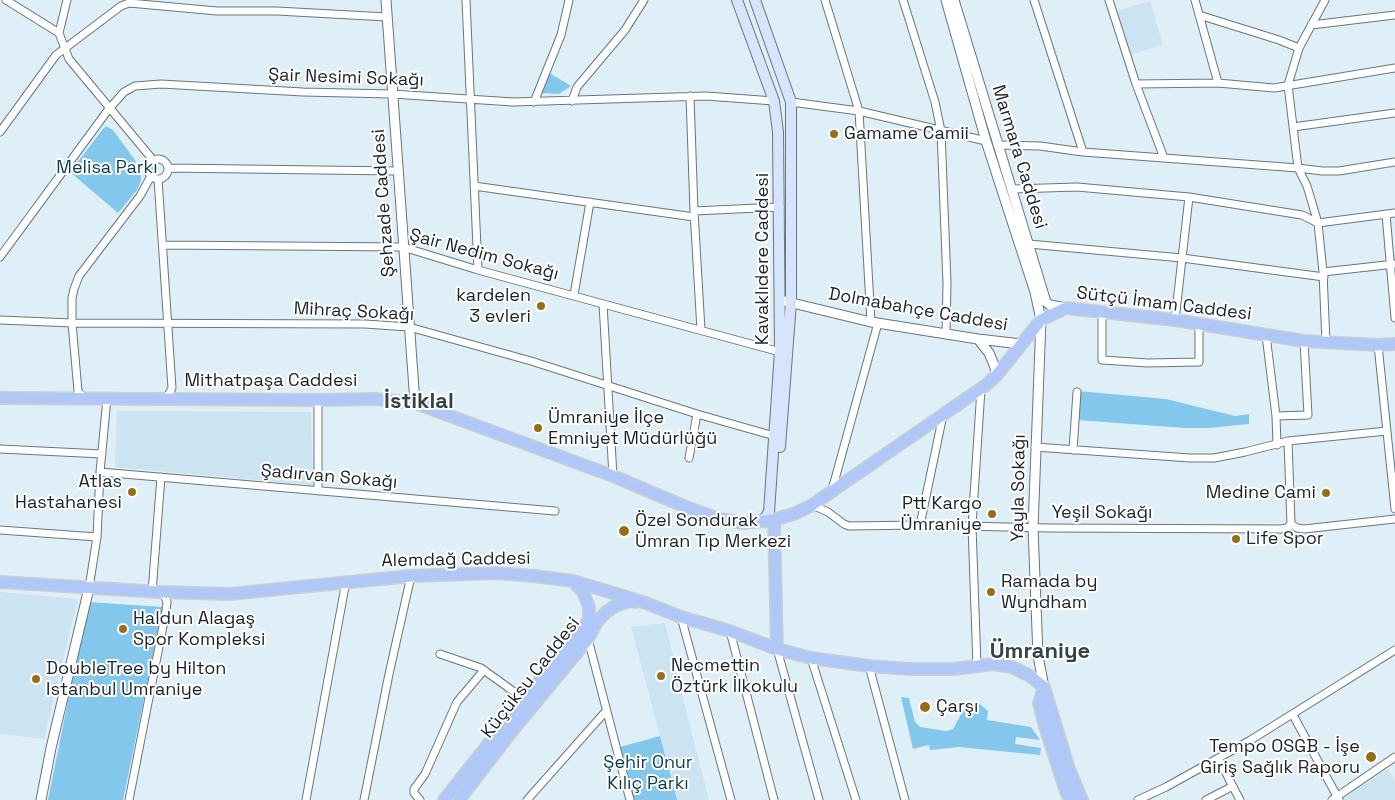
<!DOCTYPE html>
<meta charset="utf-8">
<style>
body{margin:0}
canvas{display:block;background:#dfeff8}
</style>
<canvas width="1395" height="800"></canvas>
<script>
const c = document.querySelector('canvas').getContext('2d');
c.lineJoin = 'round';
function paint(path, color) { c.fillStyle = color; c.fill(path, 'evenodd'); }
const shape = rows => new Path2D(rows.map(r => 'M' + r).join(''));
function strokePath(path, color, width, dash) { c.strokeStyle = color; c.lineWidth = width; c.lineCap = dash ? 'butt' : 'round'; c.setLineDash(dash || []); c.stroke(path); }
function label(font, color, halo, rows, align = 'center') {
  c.font = font + ' "Space Grotesk",sans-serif'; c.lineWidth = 4; c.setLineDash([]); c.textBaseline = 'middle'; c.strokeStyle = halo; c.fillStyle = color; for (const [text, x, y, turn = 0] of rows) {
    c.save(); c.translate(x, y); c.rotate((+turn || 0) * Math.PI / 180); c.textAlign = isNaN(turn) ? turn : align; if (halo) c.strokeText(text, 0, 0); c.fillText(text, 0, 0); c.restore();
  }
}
paint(shape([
 [1150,1,1163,45,1129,55,1116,11],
 [117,411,311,412,313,485,115,467],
 [0,592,78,599,44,739,0,734],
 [665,623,690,726,709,800,677,800,631,627],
 [1388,769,1395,781,1395,800,1341,800]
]), '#cce4f1');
paint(shape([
 [548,72,571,86,559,94,539,93],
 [106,126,113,130,135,160,141,176,141,181,137,190,118,213,70,172,103,129],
 [1078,391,1166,399,1235,416,1249,414,1249,424,1209,428,1185,428,1077,420],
 [88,602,163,607,123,800,48,800],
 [901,697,909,698,915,722,920,727,946,731,953,729,964,709,974,703,980,704,988,711,987,720,1031,727,1040,740,1016,737,1015,744,1041,748,1040,755,959,747,930,750,929,745,913,749],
 [660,736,677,800,634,800,620,747]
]), '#83c8ec');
const minor = shape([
 [6,0,59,33],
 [67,0,59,33,69,59,153,160],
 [466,0,478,270],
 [825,0,859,111,871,322],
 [903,0,935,102,941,131,947,283,946,334],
 [1034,0,1083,152],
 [1109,0,1136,84,1164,158],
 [1195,0,1218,83],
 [1325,0,1299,48,1288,85,1298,168,1307,186,1318,223,1323,272,1326,343],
 [1199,15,1279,40,1299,48],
 [1311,25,1395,15],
 [1136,84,1218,83,1274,88,1395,68],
 [690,96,694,211,701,330],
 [572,101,577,87,625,30,644,0],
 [534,102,561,35,569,0],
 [791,102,859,111,986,141],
 [1293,127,1395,113],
 [0,132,56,55,121,6,129,3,217,11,277,11,387,17],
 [997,145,1040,146,1083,152,1298,168,1322,171,1339,171,1395,162],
 '148 169a10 10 0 1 1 20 0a10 10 0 1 1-20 0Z',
 [168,168,397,171],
 [158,179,172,388,166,399],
 [474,186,694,217],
 [1013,189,1077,187,1189,197,1302,215,1318,223,1395,213],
 [694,211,780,207],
 [1386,214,1395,318],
 [1029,244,1182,258,1324,277],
 [164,245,403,247,478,270,784,353],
 [0,257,108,110,124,92,135,86,161,84,303,92,392,94,513,102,706,96,774,101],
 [1323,272,1395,264],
 [574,295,590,202],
 [603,304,613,476],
 [1102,311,1102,360,1148,363,1199,362,1199,324],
 [0,320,72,323,365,324,409,327,531,361,697,414,778,437],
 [1175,320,1189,197],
 [1266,335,1276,416,1277,445],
 [1378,345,1395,509],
 [83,398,78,391,72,323,72,298,74,289,79,276,140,196,151,176],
 [1276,416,1308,415,1304,341],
 [1288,441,1291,524],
 [1035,447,1190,458,1214,458,1245,452,1288,441,1387,431],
 [0,449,102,454],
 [1073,450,1077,392],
 [689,458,697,414],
 [100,472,555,511],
 [832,490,878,323],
 [318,491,318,400],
 [812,505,828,512,844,524,849,526,920,525,1049,528,1281,529,1287,528,1291,524],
 [1291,524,1297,528,1304,529,1395,519],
 [920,525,943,415],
 [0,530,97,537],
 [89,588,97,537,100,472,107,398],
 [152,592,161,477],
 [681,617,731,800],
 [730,631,774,800],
 [588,639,630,800],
 [777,649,819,800],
 [440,654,481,668,524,699],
 [811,658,856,800],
 [869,666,905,800],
 [977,666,972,526,981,389],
 [1293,715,1339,800],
 [1218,758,1240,800],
 [129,800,166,611,167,602,164,595,160,592],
 [306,800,346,581],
 [364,800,389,674,411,576],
 [420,800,414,793,414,789,425,774,457,702,484,670],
 [527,800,606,711],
 [1138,800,1166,787,1249,741,1395,650],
 [1206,800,1233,786],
 [1332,800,1395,757]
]);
const tertiary = shape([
 [386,0,415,403],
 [946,0,986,141,1035,292,1041,320,1033,528,1038,656,1044,687],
 [954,0,1046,302,1050,305,1066,308],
 [780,300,871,322,978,339,1021,344],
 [978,339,989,353,995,367,996,376],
 [41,800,51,748,89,588]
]);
const secondary = shape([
 [737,0,774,101,778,132,780,351,769,512,765,518,761,521],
 [755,0,791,102,791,302,780,447]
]);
const primary = shape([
 [0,398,318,400,374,399,415,403,613,476,686,507,720,519,743,523,774,520,796,513,812,505,986,385,996,376,1041,320,1066,308,1175,320,1304,341,1378,345,1395,344],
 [774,520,777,649],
 [0,582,160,592,229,594,411,576,497,573,534,576,573,581,646,603,681,617,730,631,777,649,811,658,869,666,910,669,954,669,993,664,1012,667,1030,676,1044,687],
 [1044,687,1039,703,1044,723,1066,792,1071,800],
 [1044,687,1069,769,1082,800],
 [444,800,524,699,583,629,589,619,589,607,583,592,574,582],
 [459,800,513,730,588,639,596,623,606,612,617,605,630,601,635,602]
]);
strokePath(minor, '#68767e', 9);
strokePath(tertiary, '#68767e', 11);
strokePath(secondary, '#68767e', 12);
strokePath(primary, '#cdcecf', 14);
strokePath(minor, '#fff', 7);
strokePath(tertiary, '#fff', 9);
strokePath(secondary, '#d7e4fb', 10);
strokePath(primary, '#b0c8f7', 11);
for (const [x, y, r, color] of [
 [834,134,5,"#956f18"],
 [541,306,5,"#956f18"],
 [538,428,5,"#956f18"],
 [132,492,5,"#956f18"],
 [1326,493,5,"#956f18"],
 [992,514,5,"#956f18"],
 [624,531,6,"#956f18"],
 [1236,539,5,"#956f18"],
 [991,592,5,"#956f18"],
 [123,629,5,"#956f18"],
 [661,676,5,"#956f18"],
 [36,679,5,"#956f18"],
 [925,707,6,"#956f18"],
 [1371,757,6,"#956f18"]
]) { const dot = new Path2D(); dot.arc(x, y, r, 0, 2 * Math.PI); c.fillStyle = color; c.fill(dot); strokePath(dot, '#fff', 2); }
label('18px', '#1c2225', '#fff', [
 ["Şair Nesimi Sokağı",346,78,2],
 ["Marmara Caddesi",1019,157,73],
 ["Şehzade Caddesi",384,203,-94],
 ["Şair Nedim Sokağı",484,255,15],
 ["Kavaklıdere Caddesi",763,259,-90],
 ["Sütçü İmam Caddesi",1164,304,7],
 ["Dolmabahçe Caddesi",918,310,10],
 ["Mihraç Sokağı",354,312,3],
 ["Mithatpaşa Caddesi",271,381],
 ["Şadırvan Sokağı",329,477,5],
 ["Yayla Sokağı",1019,488,-89],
 ["Yeşil Sokağı",1102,513],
 ["Alemdağ Caddesi",456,560,-1],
 ["Küçüksu Caddesi",531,678,-52]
]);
label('18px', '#1c2225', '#fff', [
 ["Gamame Camii",844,134],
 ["kardelen",531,296,"right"],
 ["3 evleri",531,317,"right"],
 ["Ümraniye İlçe",548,418],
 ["Emniyet Müdürlüğü",548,439],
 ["Atlas",122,482,"right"],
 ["Hastahanesi",122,503,"right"],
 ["Medine Cami",1316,493,"right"],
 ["Ptt Kargo",982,504,"right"],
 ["Ümraniye",982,525,"right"],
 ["Özel Sondurak",635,521],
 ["Ümran Tıp Merkezi",635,542],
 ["Life Spor",1246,539],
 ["Ramada by",1001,582],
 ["Wyndham",1001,603],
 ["Haldun Alagaş",133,619],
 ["Spor Kompleksi",133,640],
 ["Necmettin",671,666],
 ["Öztürk İlkokulu",671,687],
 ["DoubleTree by Hilton",46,669],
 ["Istanbul Umraniye",46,690],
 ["Çarşı",936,707],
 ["Tempo OSGB - İşe",1360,747,"right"],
 ["Giriş Sağlık Raporu",1360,768,"right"]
], 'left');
label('18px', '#093b50', '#fff', [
 ["Melisa Parkı",107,168],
 ["Şehir Onur",648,763],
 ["Kılıç Parkı",648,784]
]);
label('bold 22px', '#354249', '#fff', [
 ["İstiklal",419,402],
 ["Ümraniye",1040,652]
]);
</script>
